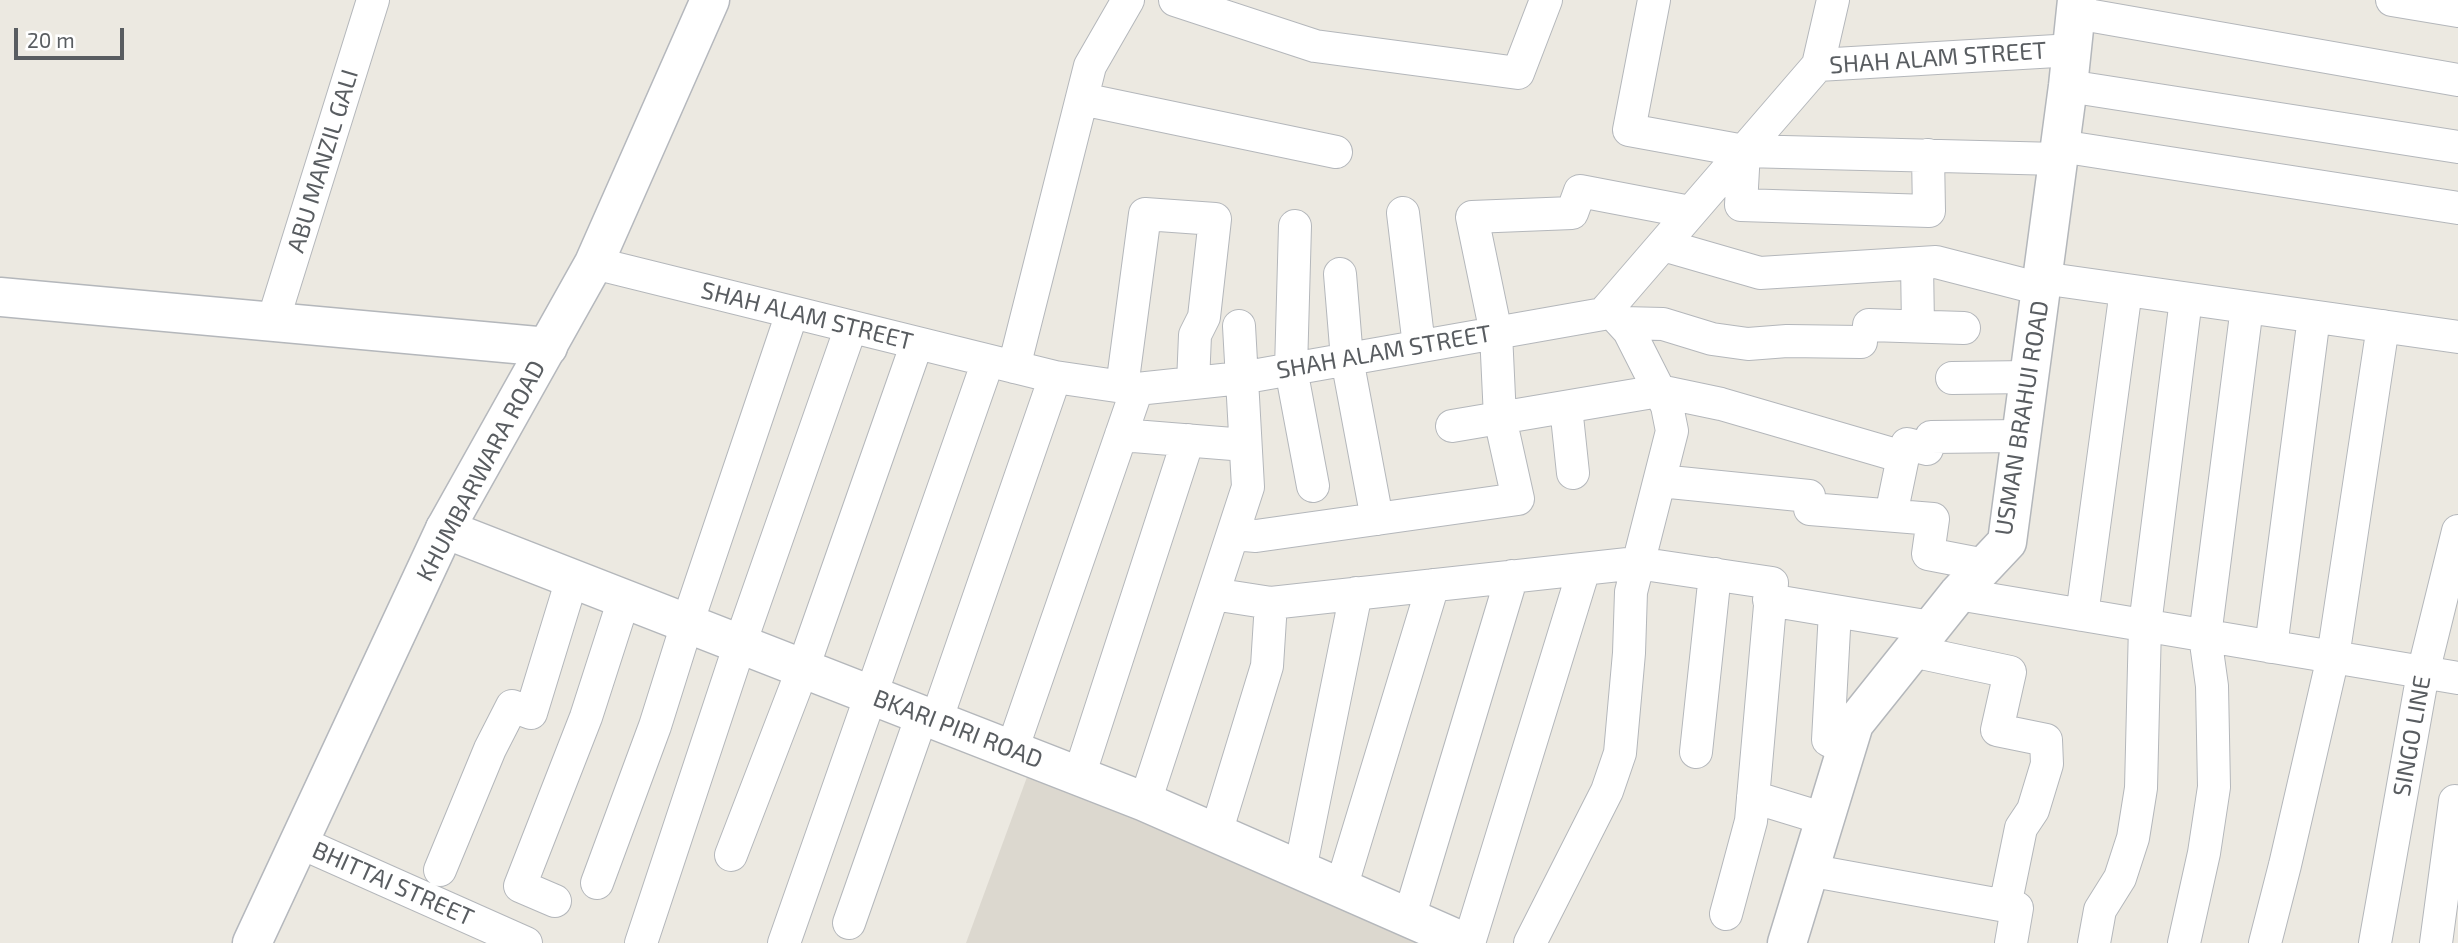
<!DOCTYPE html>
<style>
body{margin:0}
#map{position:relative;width:2458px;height:943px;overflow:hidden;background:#ece9e1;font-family:"Exo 2",sans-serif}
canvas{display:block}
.scale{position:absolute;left:14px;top:28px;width:110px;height:32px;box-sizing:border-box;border:4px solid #595d61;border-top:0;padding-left:9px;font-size:21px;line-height:24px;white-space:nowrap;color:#595d61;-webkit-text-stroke:5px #fff;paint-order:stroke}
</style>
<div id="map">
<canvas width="2458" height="943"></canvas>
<div class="scale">20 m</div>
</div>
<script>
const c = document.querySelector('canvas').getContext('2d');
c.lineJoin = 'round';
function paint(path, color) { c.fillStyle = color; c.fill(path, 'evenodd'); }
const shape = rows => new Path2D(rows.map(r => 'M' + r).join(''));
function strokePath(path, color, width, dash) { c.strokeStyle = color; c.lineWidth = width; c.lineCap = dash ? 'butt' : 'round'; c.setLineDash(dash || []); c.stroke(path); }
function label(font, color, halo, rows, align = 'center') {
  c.font = font + ' "Exo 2",sans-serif'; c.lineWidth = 5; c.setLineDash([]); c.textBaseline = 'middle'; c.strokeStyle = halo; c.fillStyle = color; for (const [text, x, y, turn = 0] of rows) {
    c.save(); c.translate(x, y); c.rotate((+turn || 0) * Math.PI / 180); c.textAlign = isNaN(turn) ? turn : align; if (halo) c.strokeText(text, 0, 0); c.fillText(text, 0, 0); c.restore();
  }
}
paint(shape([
 [1034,758,1467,943,966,943]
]), '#dcd8cf');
const minor = shape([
 [1175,0,1315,46,1518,73,1546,0],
 [1654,0,1629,130,1744,151,2058,159],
 [2392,0,2458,11],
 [2076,13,2458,80],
 [1818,65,1833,0],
 [2068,86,2458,147],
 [1082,99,1336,152],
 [2060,146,2458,208],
 [1744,151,1741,205,1929,211,1928,155],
 [1403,213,1419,346],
 [1295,226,1291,369,1313,486],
 [1663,245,1760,273,1936,262,2041,289],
 [594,263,1055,377,1137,389,1241,378,1603,314,1818,65,2073,50],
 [1917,264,1918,326],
 [1340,274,1347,359,1377,519],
 [2042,278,2458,337],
 [273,321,373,0],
 [1623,323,1663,324,1712,339,1748,344,1787,341,1861,342],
 [1869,325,1964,328],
 [1014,367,1090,66,1128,0],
 [1952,378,2029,377],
 [1122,387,1145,214,1215,219,1204,317,1195,335,1193,383],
 [1566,407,1573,473],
 [1452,426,1659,391,1721,404,1903,457,1907,444,1927,449,1931,437,2021,436],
 [1121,435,1245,445],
 [1660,481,1809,496,1810,509,1933,519,1928,554,1985,565],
 [1891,515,1903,457],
 [1233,534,1256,536,1518,499,1500,418,1496,333,1472,217,1572,213,1580,191,1690,212],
 [1213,594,1271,603,1637,563,1772,583,1751,821,1726,914],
 [1958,594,2458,678],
 [1769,600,1931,627],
 [1835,611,1828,740,1846,749],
 [2082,615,2126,290],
 [2271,647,2314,317],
 [1912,651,2010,672,1997,730,2046,740,2047,764,2033,810,2021,828,2005,906],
 [936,721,1055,377],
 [1012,750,1137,389],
 [1696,752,1715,574],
 [1079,776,1188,440],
 [1753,797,1825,819],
 [1145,802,1248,487,1239,326],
 [1216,833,1267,666,1271,603],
 [299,842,526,943],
 [731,855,803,668,917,343],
 [440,870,490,749,512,706,531,713,572,579],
 [1300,870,1356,593],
 [1808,870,2017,908,2011,943],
 [597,883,655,726,687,624,792,313],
 [1341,888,1433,585],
 [555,901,520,886,586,717,624,599],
 [1409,918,1512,576],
 [849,923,922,715],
 [641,943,740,644,851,327],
 [784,943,988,361],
 [1469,943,1584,569],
 [1530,943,1607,791,1620,753,1629,653,1631,592,1672,431,1667,406,1629,331,1608,308],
 [2094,943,2100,910,2120,878,2133,838,2141,788,2145,625,2186,299],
 [2184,943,2204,853,2214,787,2212,686,2205,636,2247,307],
 [2265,943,2285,865,2333,657,2383,326],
 [2375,943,2423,673,2458,531],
 [2436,943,2455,801]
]);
const tertiary = shape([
 [0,297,548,347],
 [445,529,1145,802,1466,943],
 [1787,943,1854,724,1958,594,2007,542,2068,86,2077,0]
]);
const secondary = shape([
 [252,943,445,529,594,263,710,0]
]);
strokePath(minor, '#b4b7bb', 34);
strokePath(tertiary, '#b4b7bb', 41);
strokePath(secondary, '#b5b8bd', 41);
strokePath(minor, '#fff', 32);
strokePath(tertiary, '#fff', 38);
strokePath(secondary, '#fff', 38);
label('24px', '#595d61', '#fff', [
 ["SHAH ALAM STREET",1938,58,-4],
 ["ABU MANZIL GALI",323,161,-73],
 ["SHAH ALAM STREET",807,316,14],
 ["SHAH ALAM STREET",1384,352,-10],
 ["USMAN BRAHUI ROAD",2022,418,-81],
 ["KHUMBARWARA ROAD",481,471,-62],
 ["BKARI PIRI ROAD",958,729,21],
 ["SINGO LINE",2412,736,-80],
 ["BHITTAI STREET",393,884,24]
]);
</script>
